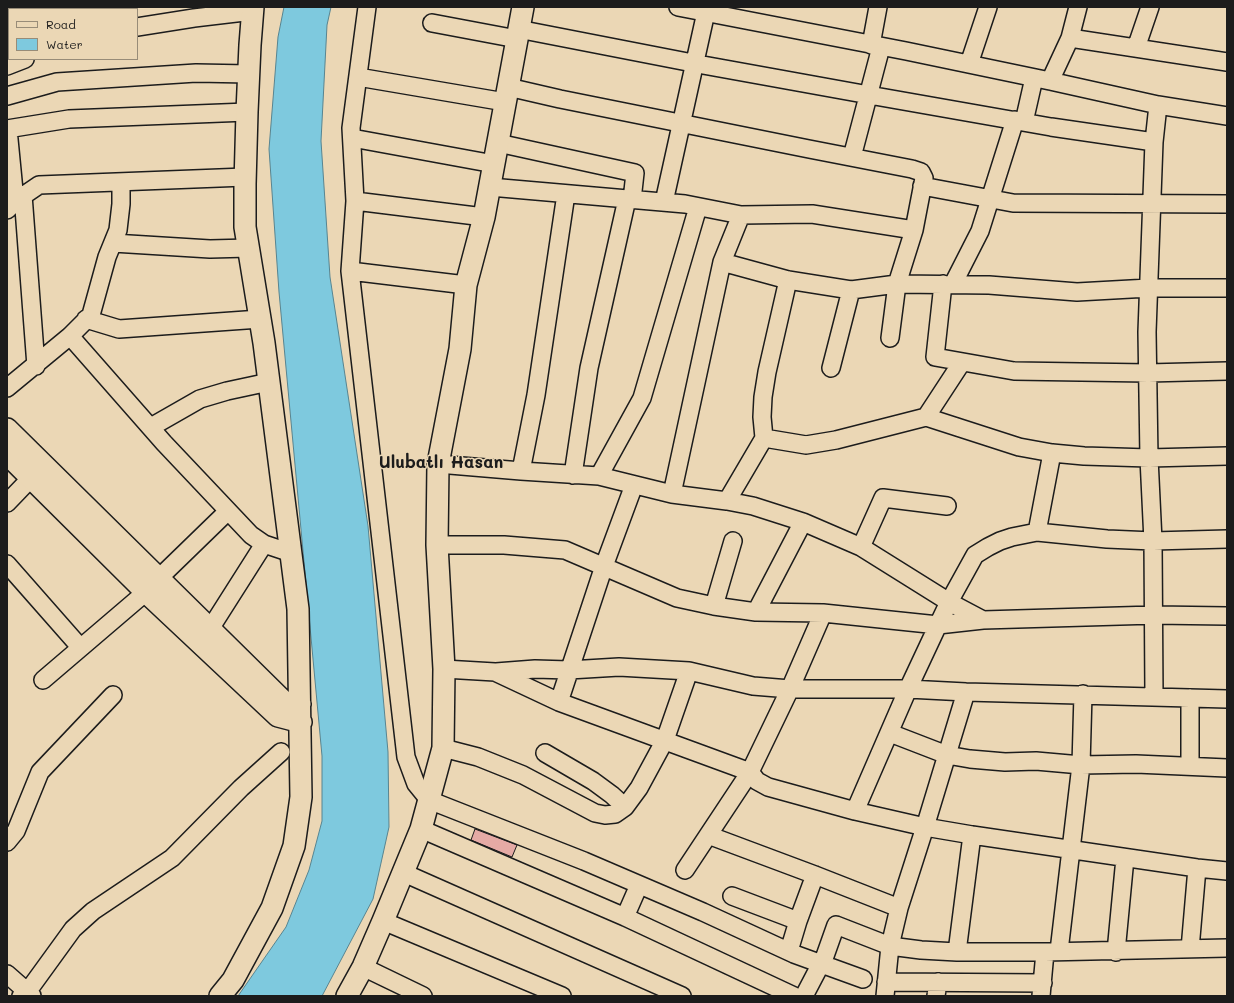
<!DOCTYPE html>
<meta charset="utf-8">
<style>
body{margin:0}
#map{position:relative;width:1234px;height:1003px;overflow:hidden;background:#ebd7b5;font-family:Mali,sans-serif}
canvas{display:block}
.frame{position:absolute;inset:0;border:8px solid #1c1c1c;pointer-events:none}
.legend{position:absolute;left:8px;top:8px;width:130px;height:52px;box-sizing:border-box;background:#ebd7b5;border:1px solid #988c78;margin:0;padding:5px 7px;list-style:none;font-size:12px;color:#1c1c1c}
.legend li{display:flex;align-items:center;gap:8px;height:20px}
.legend b{width:20px;border:1px solid #988c78}
</style>
<div id="map">
<canvas width="1234" height="1003"></canvas>
<div class="frame"></div>
<ul class="legend">
<li><b style="height:5px;background:#ebd7b5"></b>Road</li>
<li><b style="height:11px;background:#7ec9de"></b>Water</li>
</ul>
</div>
<script>
const c = document.querySelector('canvas').getContext('2d');
c.lineJoin = 'round';
function paint(path, color) { c.fillStyle = color; c.fill(path, 'evenodd'); }
const shape = rows => new Path2D(rows.map(r => 'M' + r).join(''));
function strokePath(path, color, width, dash) { c.strokeStyle = color; c.lineWidth = width; c.lineCap = dash ? 'butt' : 'round'; c.setLineDash(dash || []); c.stroke(path); }
function label(font, color, halo, rows, align = 'center') {
  c.font = font + ' Mali,sans-serif'; c.lineWidth = 3; c.setLineDash([]); c.textBaseline = 'middle'; c.strokeStyle = halo; c.fillStyle = color; for (const [text, x, y, turn = 0] of rows) {
    c.save(); c.translate(x, y); c.rotate((+turn || 0) * Math.PI / 180); c.textAlign = isNaN(turn) ? turn : align; if (halo) c.strokeText(text, 0, 0); c.fillText(text, 0, 0); c.restore();
  }
}
const water = shape([
 [284,7,331,7,327,25,321,141,330,277,368,526,388,752,389,827,373,899,322,996,238,996,286,927,309,870,322,821,322,756,279,292,269,149,278,37,284,7]
]);
paint(water, '#7ec9de');
strokePath(water, '#578490', 1);
const building = shape([
 [475,829,517,845,512,857,471,840,475,829]
]);
paint(building, '#e5aaa5');
strokePath(building, '#1c1c1c', 1);
const minor = shape([
 [367,7,351,128,355,201,350,271,406,757,416,784,429,800,584,861,703,912,794,954,863,979],
 [678,7,906,51,1050,81,1158,105,1227,116],
 [35,9,39,7],
 [432,23,517,39],
 [137,27,194,18,253,11],
 [518,29,703,65,869,95,1051,127,1154,142],
 [7,31,9,34],
 [1070,38,1227,62],
 [871,45,878,7],
 [1136,48,1150,7],
 [969,64,988,7],
 [7,66,25,59],
 [358,77,505,102],
 [1050,81,1070,38,1078,7],
 [508,87,560,99,809,149,912,169,921,172,924,178,914,230,897,284,890,338],
 [7,96,57,82,196,73,249,74],
 [1024,122,1034,78],
 [7,129,69,119,247,112],
 [8,129,15,201],
 [352,138,494,164],
 [498,143,635,173,632,200],
 [852,157,881,47],
 [922,186,1013,203,1227,204],
 [490,187,685,204,741,215,812,214,914,230],
 [23,195,36,366],
 [355,201,484,217],
 [664,202,706,12],
 [7,210,17,200,39,185,245,177],
 [113,243,210,249,249,248],
 [722,262,788,280,851,290,897,284,989,285,1077,292,1149,288,1227,288],
 [350,271,466,285],
 [943,284,935,357,1014,371,1148,373,1227,371],
 [953,284,980,231,1015,120],
 [86,319,119,329,260,319],
 [70,336,164,443,251,535,264,544,291,553],
 [831,368,851,290],
 [7,388,70,336,91,315,107,257,118,230,121,204,121,182],
 [926,417,962,362],
 [151,427,200,399,227,391,269,382],
 [764,438,806,445,836,440,926,417,1019,447,1052,453,1084,456,1149,458,1227,456],
 [438,464,521,471,599,476,672,494,727,501,753,506,803,522,861,547,949,602,983,620,1154,615,1227,616],
 [521,471,536,395,566,194],
 [573,475,589,368,627,199],
 [599,476,642,398,698,207],
 [672,494,722,262,741,215],
 [727,501,764,438,762,417,763,397,767,372,788,280],
 [7,503,31,478],
 [1037,532,1052,453],
 [437,545,504,545,565,550,677,598,714,606,756,612,823,613,938,625,983,620],
 [861,547,883,498,947,506],
 [7,564,80,647],
 [159,578,228,511],
 [714,606,733,541],
 [756,612,803,522],
 [210,629,264,544],
 [444,669,495,672,559,702,750,772,757,781,768,787,855,811,925,827,972,835,1197,868,1227,871],
 [496,672,535,669,569,670,619,667,689,671,753,686,790,689,908,689,966,692,1227,699],
 [43,680,146,592],
 [1154,697,1153,541,1149,458,1147,332,1154,142,1158,105],
 [559,702,604,566,634,485],
 [890,733,947,755,970,759,1005,762,1036,761,1081,765,1136,764,1227,768],
 [443,748,478,757,523,775,595,813,605,815,615,814,625,807,639,788,665,740,689,671],
 [545,753,593,781,612,795,625,807],
 [1190,766,1190,698],
 [855,811,908,689,938,625,949,602,975,555,988,547,1000,541,1012,537,1037,532,1107,539,1153,541,1227,539],
 [421,829,625,917,794,996],
 [708,835,815,875,899,908],
 [7,842,16,831,40,772,113,695],
 [685,870,750,772,790,689,823,613],
 [404,873,682,996],
 [732,896,798,921],
 [625,917,639,885],
 [383,921,562,996],
 [1190,949,1197,868],
 [789,951,798,921,815,875],
 [1059,951,1081,765,1083,694],
 [957,952,972,835],
 [1116,952,1125,858],
 [363,967,423,996],
 [7,974,32,996],
 [886,982,1043,983],
 [21,996,28,991,73,929,93,911,172,858,241,788,281,752],
 [804,996,825,956,836,925,890,946,921,950,957,952,1045,952,1227,948],
 [885,996,890,946,899,908,925,827,966,692],
 [936,996,938,982],
 [1041,996,1045,952]
]);
const major = shape([
 [7,429,284,702,300,704],
 [7,454,146,592,278,716,301,722],
 [220,996,233,980,272,908,294,846,301,797,298,609,264,343,245,227,245,184,247,112,250,45,253,7],
 [347,996,363,967,383,921,421,829,443,748,444,669,437,545,438,464,460,349,466,285,484,217,523,7]
]);
strokePath(minor, '#1c1c1c', 20);
strokePath(major, '#1c1c1c', 24);
strokePath(minor, '#ebd7b5', 17);
strokePath(major, '#ebd7b5', 21);
label('bold 17px', '#1c1c1c', '#ebd7b5', [
 ["Ulubatlı Hasan",441,463]
]);
</script>
